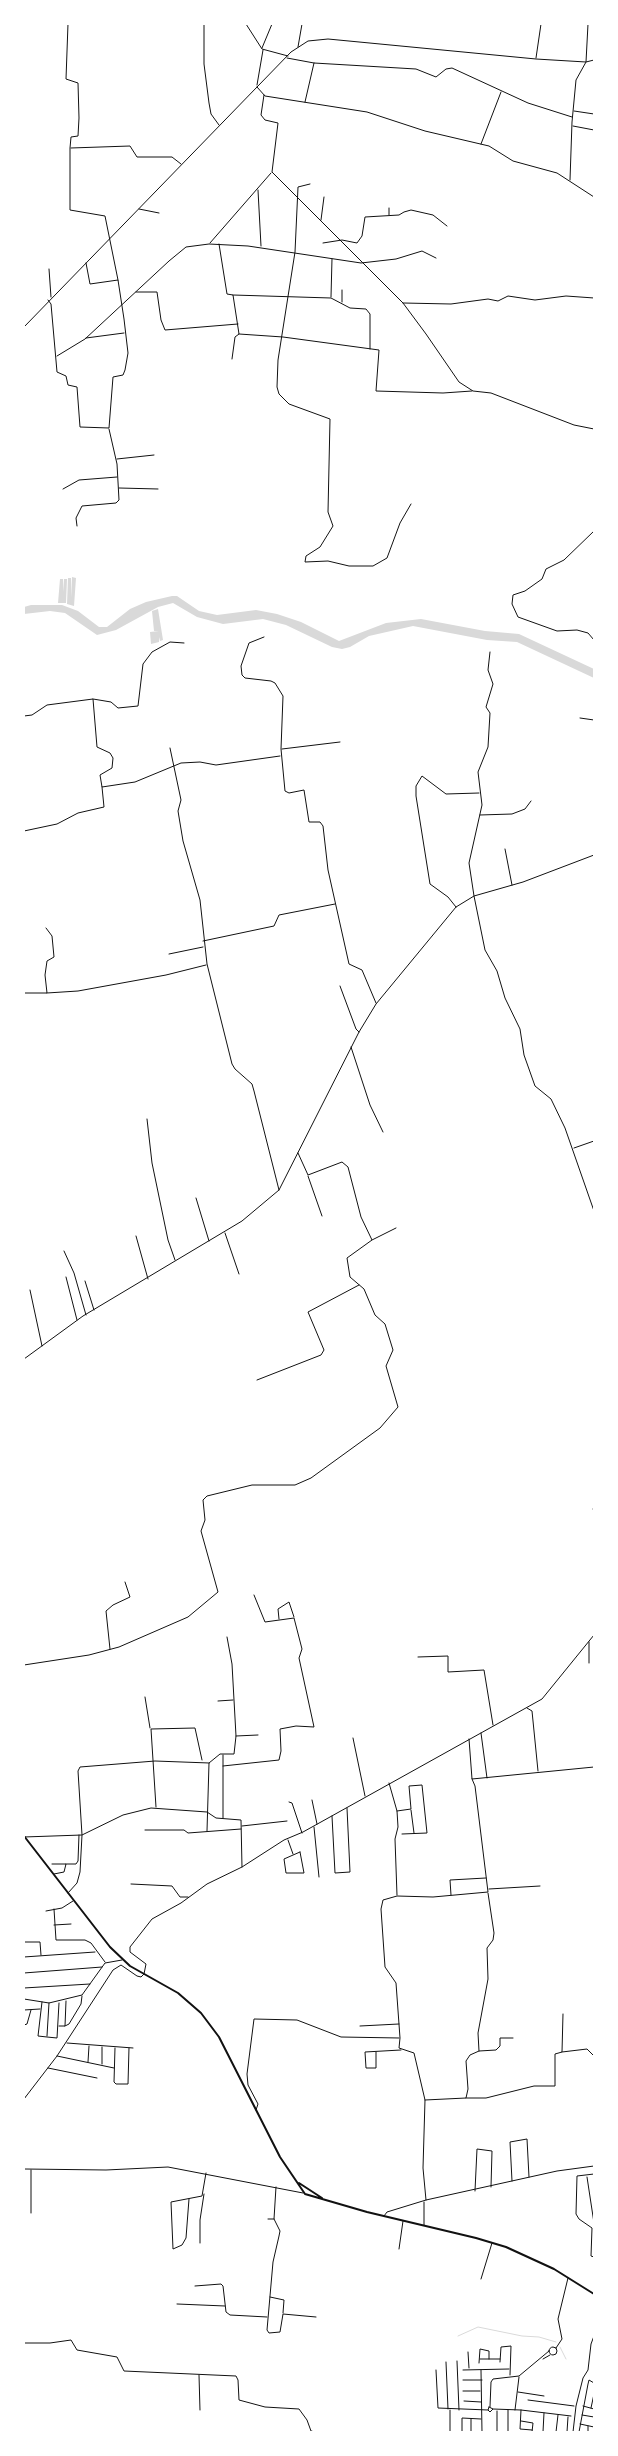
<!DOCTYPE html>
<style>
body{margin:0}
#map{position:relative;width:618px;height:2456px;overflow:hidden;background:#fff;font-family:"Space Grotesk",sans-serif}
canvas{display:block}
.frame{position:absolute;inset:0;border:25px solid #fff;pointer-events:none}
</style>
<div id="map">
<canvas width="618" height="2456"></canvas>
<div class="frame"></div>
</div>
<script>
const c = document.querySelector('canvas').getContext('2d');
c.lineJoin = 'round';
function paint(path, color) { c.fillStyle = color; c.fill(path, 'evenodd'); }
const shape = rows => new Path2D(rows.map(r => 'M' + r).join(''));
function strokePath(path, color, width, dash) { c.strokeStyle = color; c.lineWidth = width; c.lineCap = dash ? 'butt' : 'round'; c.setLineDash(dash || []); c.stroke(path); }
paint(shape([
 [72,577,76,578,74,606,67,604,68,578,71,578,71,598],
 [60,579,63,579,63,592,64,579,67,579,66,603,58,603],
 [172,596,177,596,199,611,217,615,256,610,277,614,301,622,339,641,386,623,421,619,485,631,519,634,594,669,594,678,517,642,487,640,413,626,369,636,350,647,342,649,332,647,286,625,263,619,223,624,197,617,173,603,158,607,116,630,97,635,65,613,50,611,24,614,24,607,31,605,62,605,78,611,99,627,107,627,130,609,146,602],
 [158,609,163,640,160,641,159,637,159,642,151,644,150,632,159,631,154,631,152,611,155,610,158,627,155,610]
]), '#d9d9d9');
strokePath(shape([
 [458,2336,478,2327,522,2336,539,2337,556,2342],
 [560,2347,566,2359]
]), '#d9d9d9', 1);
strokePath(shape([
 [68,24,66,79,78,83,79,118,78,136,71,137,70,148,70,210,105,216,118,280],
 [204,24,204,64,209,103,211,114,219,125],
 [262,48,272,24],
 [287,58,314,63,416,69,436,77,446,69,452,68,528,103,572,117],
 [536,58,541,24],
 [257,85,263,50],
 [305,102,314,63],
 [574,111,594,114],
 [573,126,594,130],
 [481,144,501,92],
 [71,148,130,146,137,157,172,157,181,164],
 [310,184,298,187,295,252,278,360,277,387,279,394,289,404,330,419,328,512,333,526,320,547,306,556,305,562,328,561,349,566,373,566,387,558,400,523,411,504],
 [258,190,261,246],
 [139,209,159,213],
 [389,215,389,208],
 [321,220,324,197],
 [210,243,271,173],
 [323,243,342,240,357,243,362,236,365,217,399,215,404,212,411,210,433,215,447,226],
 [219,244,227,294,233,295,239,334,235,337,232,359],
 [49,269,51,297],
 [342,290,342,302],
 [136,292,157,292,161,320,165,330,238,324],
 [233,295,331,298,350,308,366,309,370,314,370,349],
 [331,297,332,259],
 [48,300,51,304,57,372,66,376,68,385,77,387,80,427,109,428,113,377,123,375,125,370,128,353,124,319,118,280,90,284,86,263],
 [403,303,451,304,488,299,498,301,508,296,535,300,566,296,594,298],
 [239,334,283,337,379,350,376,391,443,393,472,391],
 [86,338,124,333],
 [57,356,85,339,169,261,186,247,209,244,248,246,361,263,396,259,422,251,436,258],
 [117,459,154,455],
 [119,488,158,489],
 [63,489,79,480,117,477],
 [77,526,76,518,82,506,116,503,119,500,117,464,109,429],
 [594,531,564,560,546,569,542,579,525,591,513,595,512,604,518,617,557,631,577,630,588,633,594,640],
 [264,637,249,643,241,666,242,675,245,678,271,681,275,683,283,696,281,749,285,791,289,793,304,790,309,822,320,822,323,826,328,870,349,964,362,970,376,1003],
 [490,652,488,670,493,684,486,707,490,713,488,747,478,772,482,805,469,863,474,896,485,950,497,971,505,998,520,1029,524,1055,535,1086,551,1099,565,1128,594,1211],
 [93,699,111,702,118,708,138,706,143,664,152,652,170,642,184,643],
 [24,716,32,715,47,705,93,699,97,747,110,753,113,758,112,768,100,775,102,787,135,782,181,763,200,762,216,765,280,756],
 [580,718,594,720],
 [170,748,181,800,178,811,183,841,200,900,207,964,232,1064,235,1069,252,1084,254,1091,279,1190],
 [282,749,340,742],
 [480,815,512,814,525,809,531,801],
 [24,831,57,824,78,813,104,807,102,787],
 [505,849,512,885],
 [456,907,448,897,430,884,416,796,416,786,422,776,446,794,479,793],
 [203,941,274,926,279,915,335,904],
 [169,954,203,947],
 [340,986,356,1029,359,1032],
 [24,993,47,993,45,975,47,961,54,957,52,936,46,928],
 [47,993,78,991,166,975,206,965],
 [351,1047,370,1105,383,1132],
 [147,1119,152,1163,168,1240,175,1260],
 [574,1148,594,1141],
 [308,1176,322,1216],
 [196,1198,209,1241],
 [225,1233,239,1274],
 [136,1236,148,1279],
 [372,1240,396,1228],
 [64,1251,74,1273,86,1315],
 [66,1277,77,1320],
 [85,1281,94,1310],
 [30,1290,42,1346],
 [257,1380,321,1355,324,1350,308,1312,359,1285],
 [593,1509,594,1509],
 [279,1619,278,1609,289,1602,294,1617],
 [589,1642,589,1663],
 [110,1649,106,1611,113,1605,130,1597,125,1582],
 [418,1657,448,1656,448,1672,484,1670,493,1725],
 [145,1697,150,1728],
 [218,1701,233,1700],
 [527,1708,532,1711,538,1771],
 [481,1733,487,1778],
 [236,1736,258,1735],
 [353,1738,365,1796],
 [223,1766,279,1760,281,1751,280,1729,296,1726,314,1727,299,1658,302,1649,294,1618,265,1622,254,1595],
 [389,1783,397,1811,398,1827,395,1839,397,1895],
 [312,1800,317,1824],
 [289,1802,292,1803,302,1833],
 [156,1807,151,1729,195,1728,202,1760],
 [411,1810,414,1833],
 [397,1811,411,1809,409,1786,422,1785,427,1833,402,1834],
 [332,1816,335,1873,350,1872,347,1808],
 [223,1818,223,1755],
 [242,1826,287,1821],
 [314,1827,319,1877],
 [145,1830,184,1830,188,1833,241,1829],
 [207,1831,209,1763,220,1754,234,1754,236,1736,232,1664,227,1637],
 [24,1837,82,1835,123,1815,151,1808,207,1812,216,1818,241,1820,242,1867],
 [288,1840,293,1854],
 [300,1852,304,1873,286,1873,284,1859,300,1852],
 [52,1864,66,1864,64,1872,54,1874],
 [66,1864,76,1864,78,1861,79,1835],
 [131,1884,172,1886,180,1897,188,1897],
 [489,1889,540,1886],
 [68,1893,77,1883,80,1872,82,1835,78,1771,80,1767,155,1761,209,1763],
 [451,1895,450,1880,486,1878],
 [54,1909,56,1940,85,1940,91,1943,105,1962],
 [46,1911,62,1908,73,1901],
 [54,1925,71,1924],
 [24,1942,40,1942,41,1955],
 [24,1957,95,1952],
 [24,1973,102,1967],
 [24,1988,90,1984],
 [24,1999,49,2003,82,1995,105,1963,122,1960],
 [42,2002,38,2036,47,2037,57,2038,59,2003],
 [24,2010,40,2009],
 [24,2025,27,2024,31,2010],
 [59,2026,65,2026,66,2001],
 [65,2026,69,2024,81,2004,82,1996],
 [360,2026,399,2024],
 [47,2036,49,2003],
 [67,2043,133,2048],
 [115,2048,114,2082,116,2084,128,2084,129,2048],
 [479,2051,478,2033,488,1979,487,1948,493,1940,494,1933,488,1893],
 [376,2052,376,2068,366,2068,365,2052,401,2050],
 [562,2052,587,2049,594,2056],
 [57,2056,114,2068],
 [88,2062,89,2046],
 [102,2064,102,2047],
 [48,2068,97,2078],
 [24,2097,25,2097],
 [466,2098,486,2098,534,2086,555,2086,555,2054,562,2052,563,2014],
 [425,2100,466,2098,468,2089,466,2061,470,2055,479,2051,496,2050,500,2046,500,2038,513,2038],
 [31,2170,31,2213],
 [594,2174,577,2176,576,2214,579,2219,592,2228,591,2256,594,2257],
 [587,2177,594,2223],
 [512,2181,510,2142,527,2139,529,2177],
 [276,2187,274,2219,280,2231,279,2236,273,2262,267,2330,269,2333,280,2332,283,2314,316,2317],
 [475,2191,477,2149,492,2151,491,2187],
 [189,2199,186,2238,182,2245,173,2249,171,2202,202,2196,206,2173],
 [268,2219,274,2219],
 [424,2225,424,2202],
 [200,2243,200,2220,204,2194],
 [399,2249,403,2221],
 [481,2279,492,2243],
 [195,2286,221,2284,223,2286,226,2312,230,2315,267,2317],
 [270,2297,284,2300,283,2313],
 [177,2304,225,2306],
 [24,2343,50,2343,71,2340,77,2350,117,2357,124,2371,236,2376,238,2380,239,2400,265,2407,299,2409,307,2420,311,2431,315,2432],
 '549 2351a4 4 0 1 1 8 0a4 4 0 1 1-8 0Z',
 [556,2348,562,2339,558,2319,568,2278],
 [468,2352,469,2368],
 [480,2359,500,2359],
 [543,2359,550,2355],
 [457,2361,459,2410],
 [446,2362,448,2409],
 [500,2362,501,2347,511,2346,510,2375],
 [479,2363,480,2349,489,2351,489,2359],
 [436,2370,438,2408,488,2410],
 [463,2370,509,2369],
 [481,2370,482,2432],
 [199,2375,200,2410],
 [463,2380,482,2380],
 [463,2391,480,2391],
 [518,2392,544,2396],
 [528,2400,574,2406],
 [464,2401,481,2402],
 [583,2406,594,2409],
 [489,2407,493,2409,490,2412,488,2410,489,2407],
 [490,2407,491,2382,493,2379,519,2376,549,2351],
 [591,2408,594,2394],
 [493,2409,521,2410,571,2416],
 [450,2410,450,2432],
 [515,2410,519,2377],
 [521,2410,520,2429,532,2430],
 [582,2415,594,2417],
 [471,2419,471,2432],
 [521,2421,533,2423,532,2432],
 [580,2424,594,2427],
 [462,2432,462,2418,481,2419],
 [497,2432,497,2411],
 [508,2432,508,2410],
 [543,2432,544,2413],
 [556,2432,558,2415],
 [567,2432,568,2417],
 [573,2432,576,2406,583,2378,588,2370,591,2344,594,2336],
 [579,2432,588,2384,589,2380,594,2383],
 [588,2432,588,2426]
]), '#111', 1);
strokePath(shape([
 [246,24,262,49,288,56],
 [298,47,302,24],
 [264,95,261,115,265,120,278,123,272,172,403,303,426,334,459,382,473,391,491,393,574,425,594,429],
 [570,180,572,122,576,80,586,62,588,24],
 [24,1665,89,1655,119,1647,188,1617,218,1592,201,1531,205,1520,203,1500,207,1496,252,1485,295,1485,311,1478,380,1428,398,1407,386,1366,393,1350,385,1324,375,1315,364,1289,350,1277,347,1258,372,1240,361,1217,348,1167,342,1162,308,1175,298,1153],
 [469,1739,472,1779,594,1767],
 [24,2099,57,2056,113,1970,121,1965,137,1976,141,1977,144,1974,146,1964,130,1952,130,1947,152,1919,181,1903,207,1884,242,1867,284,1840,303,1832,542,1699,594,1635],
 [256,2110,258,2104,248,2085,247,2074,254,2019,297,2020,341,2037,399,2038],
 [426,2200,423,2168,425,2100,414,2053,399,2048,400,2038,396,1983,385,1967,381,1909,383,1900,397,1896,433,1897,488,1892,475,1786,472,1779],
 [384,2216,387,2212,426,2200,557,2171,594,2166]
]), '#111', 1);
strokePath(shape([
 [257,87,265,96,367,112,425,131,489,146,513,161,557,173,594,197],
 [24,327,291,52,308,41,328,39,536,59,586,62,594,60],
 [24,1359,83,1316,242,1221,279,1190,359,1032,376,1004,456,907,474,896,523,882,594,855],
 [24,2169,106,2170,168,2167,303,2193]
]), '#111', 1);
strokePath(shape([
 [24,1836,110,1947,130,1966,178,1993,201,2013,219,2037,280,2157,305,2194,367,2212,476,2238,506,2247,554,2269,594,2294],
 [299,2183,322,2198]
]), '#111', 2);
</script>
